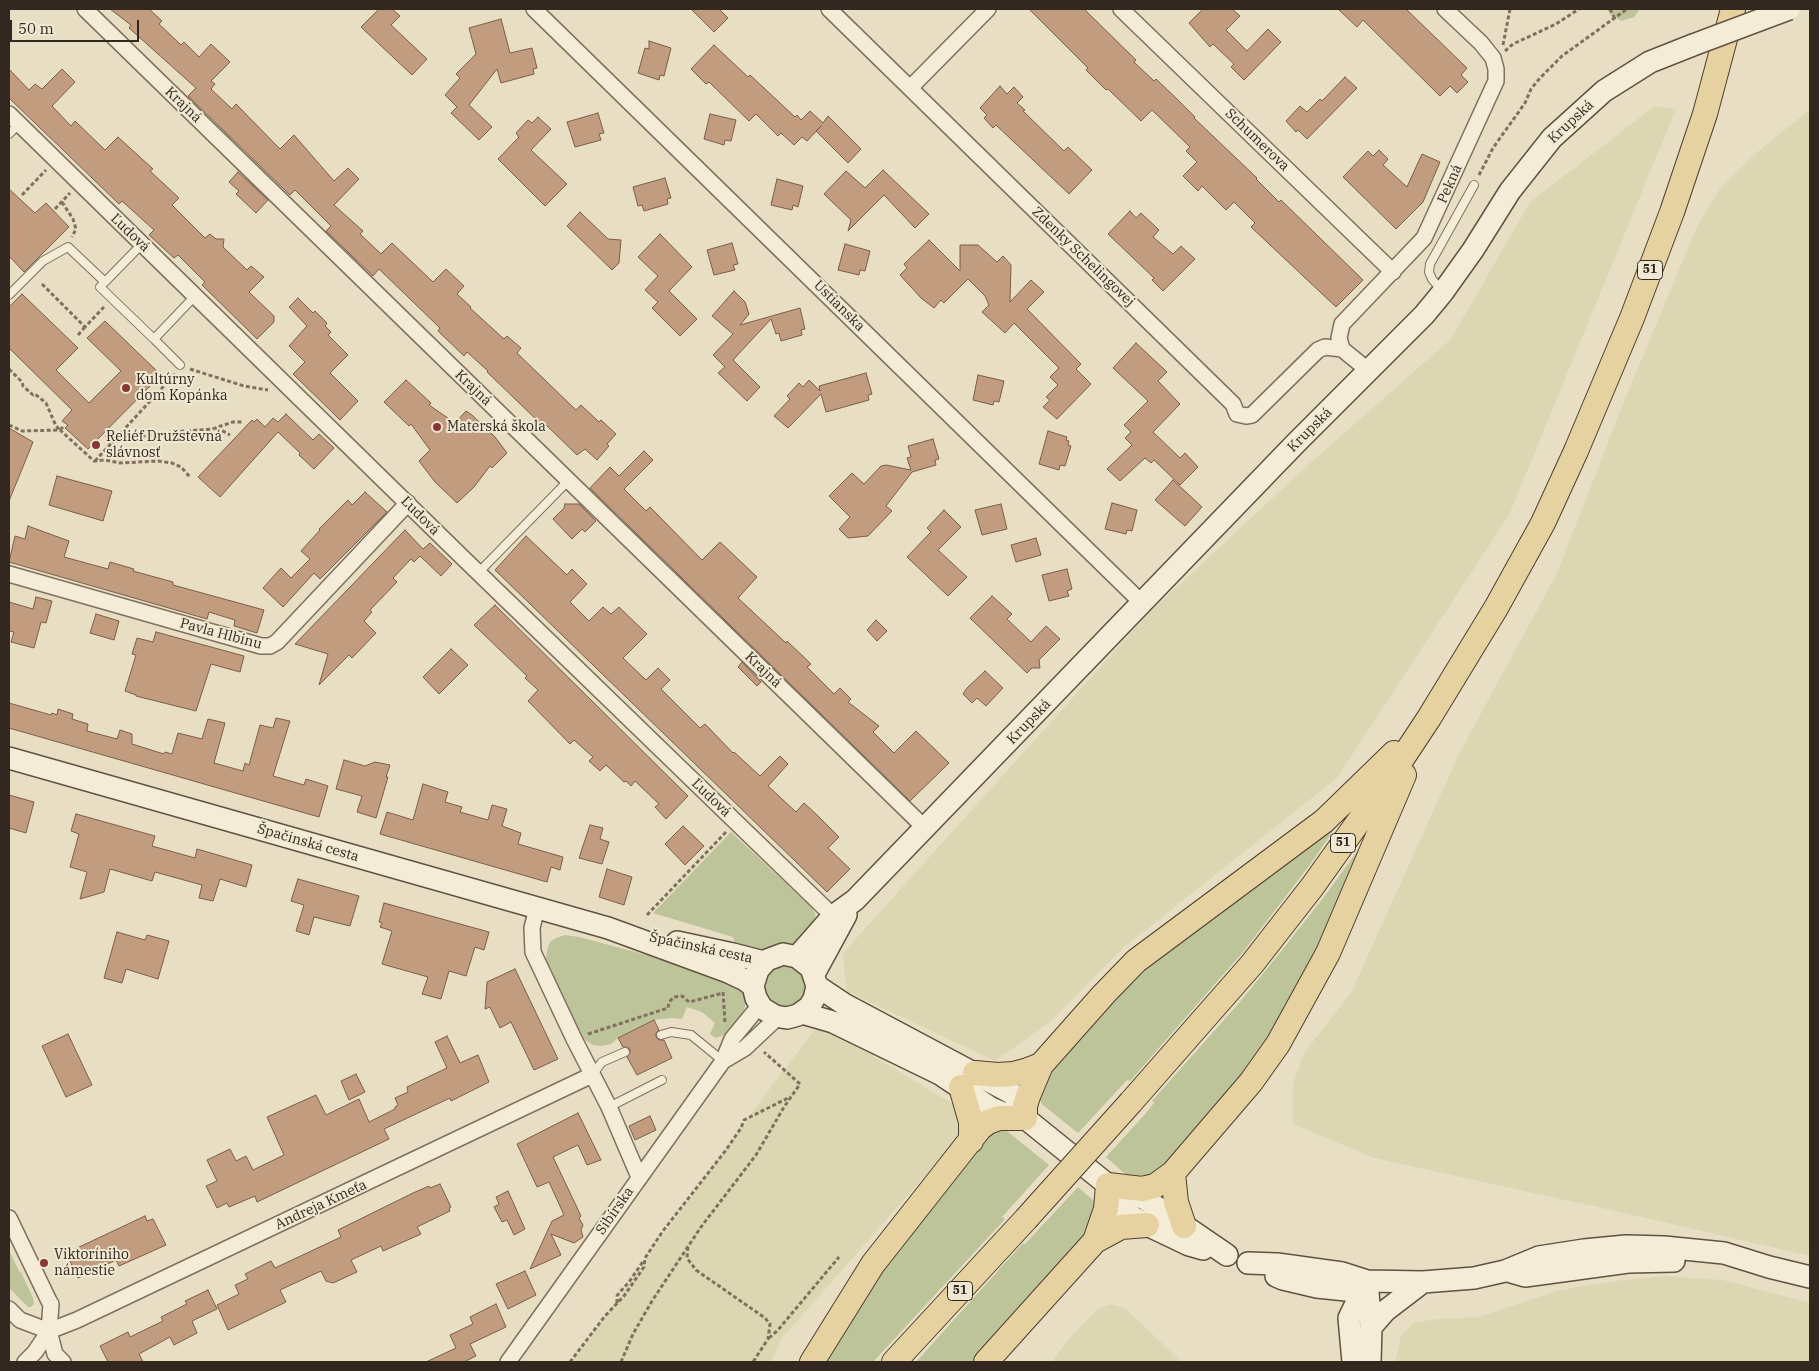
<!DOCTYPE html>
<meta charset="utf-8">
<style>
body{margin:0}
#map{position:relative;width:1819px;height:1371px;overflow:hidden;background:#e7dec4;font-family:"IBM Plex Serif",serif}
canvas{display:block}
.frame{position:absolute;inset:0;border:10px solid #32281f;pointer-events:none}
.scale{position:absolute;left:10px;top:20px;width:129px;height:22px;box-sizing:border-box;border:2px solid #32281f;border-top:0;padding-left:6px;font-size:15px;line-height:18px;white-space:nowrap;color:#32281f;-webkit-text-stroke:4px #f0e8d2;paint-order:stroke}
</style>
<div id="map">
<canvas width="1819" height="1371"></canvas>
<div class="frame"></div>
<div class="scale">50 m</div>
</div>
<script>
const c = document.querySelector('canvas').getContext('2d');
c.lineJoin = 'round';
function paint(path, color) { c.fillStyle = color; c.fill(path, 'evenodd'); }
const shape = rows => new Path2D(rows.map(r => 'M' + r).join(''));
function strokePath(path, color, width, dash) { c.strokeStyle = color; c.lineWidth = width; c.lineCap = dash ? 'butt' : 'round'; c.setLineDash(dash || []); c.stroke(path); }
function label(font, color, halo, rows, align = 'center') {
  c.font = font + ' "IBM Plex Serif",serif'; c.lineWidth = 4; c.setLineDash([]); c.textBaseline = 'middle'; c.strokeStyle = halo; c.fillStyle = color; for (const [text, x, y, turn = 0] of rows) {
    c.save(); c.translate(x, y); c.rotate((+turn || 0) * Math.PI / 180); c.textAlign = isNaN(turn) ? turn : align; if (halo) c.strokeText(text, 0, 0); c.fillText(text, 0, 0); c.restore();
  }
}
paint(shape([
 [1655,106,1676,109,1509,515,1337,778,1123,948,1050,1022,995,1061,846,991,843,953,1148,614,1308,465,1451,339,1530,202],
 [1810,109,1810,1256,1620,1212,1374,1158,1293,1124,1293,1084,1304,1053,1351,993,1459,754,1557,573,1623,404,1696,229,1721,187,1755,154],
 [820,1024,958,1107,962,1134,782,1338,771,1362,572,1362,781,1073],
 [1663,1276,1723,1280,1810,1303,1810,1362,1395,1362,1401,1336,1413,1323,1437,1319,1478,1317,1560,1290,1615,1281],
 [1112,1304,1124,1308,1137,1319,1181,1362,1051,1362,1074,1333,1099,1308]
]), '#dcd7b2');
paint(shape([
 [1607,9,1640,9,1634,17,1621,21,1610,14],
 [1340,821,1309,866,1243,952,1130,1081,1127,1080,1078,1133,1043,1105,1039,1100,1039,1092,1046,1079,1090,1025,1130,983,1180,940],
 [731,832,811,907,815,913,816,922,797,944,760,952,737,949,733,937,653,913],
 [1363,843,1302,985,1248,1072,1154,1177,1132,1180,1106,1157,1146,1113,1154,1103,1152,1101,1239,1003,1283,949,1327,893],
 [565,935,579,937,711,972,743,986,747,1001,743,1012,728,1033,716,1038,710,1034,715,1023,702,1012,687,1007,682,1019,671,1018,654,1020,618,1038,611,1044,601,1046,593,1045,585,1040,578,1029,546,959,547,950,550,942,556,938],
 [780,964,802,969,810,991,795,1009,772,1006,764,993,764,978,768,972],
 [1002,1127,1049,1165,1002,1217,1005,1219,873,1362,822,1362,865,1292,986,1134],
 [1078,1187,1094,1201,1098,1210,1093,1224,972,1362,916,1362,1023,1243,1025,1244],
 [9,1250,20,1273,21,1272,33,1298,34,1304,31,1307,28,1307,9,1288]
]), '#bec499');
const building = shape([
 [110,9,149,9,162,21,159,24,181,45,184,42,199,57,211,44,230,62,211,81,215,84,211,89,232,109,236,104,280,149,294,135,334,181,348,168,359,179,334,205,363,231,360,234,381,254,392,243,433,282,446,269,464,286,457,294,471,307,470,308,504,339,507,336,521,348,517,353,576,410,581,405,599,422,601,420,616,434,607,444,609,446,597,460,585,449,577,455,543,422,541,424,487,372,488,371,467,352,464,356,438,331,440,328,379,269,373,276,326,231,331,226,295,190,290,195,188,96,196,88,129,28,131,25,110,9],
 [379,9,392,9,400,16,391,25,427,59,412,75,361,27,379,9],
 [691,9,719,9,728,18,714,32,691,9],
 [1029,9,1084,9,1136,60,1134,62,1154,81,1156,79,1177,99,1195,117,1194,118,1257,178,1256,179,1279,202,1281,200,1363,280,1336,307,1251,227,1255,223,1234,202,1226,210,1202,186,1198,191,1183,176,1197,162,1186,151,1190,147,1152,110,1141,121,1108,89,1106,90,1086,70,1088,68,1029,9],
 [1203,9,1232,9,1240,16,1226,30,1247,51,1268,29,1281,42,1244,80,1231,67,1234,64,1213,44,1210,47,1189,23,1203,9],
 [1338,9,1406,9,1467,68,1461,75,1468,82,1457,93,1450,86,1440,96,1363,20,1357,27,1338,9],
 [501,19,510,53,532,48,537,68,533,69,534,74,501,83,497,69,469,105,492,127,479,140,451,113,457,107,445,95,460,78,456,74,476,54,469,28,501,19],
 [649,41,671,48,664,76,660,75,659,80,638,73,645,48,649,49,649,41],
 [714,45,748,77,750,75,795,117,797,115,801,120,810,111,823,123,828,116,861,149,848,163,816,131,822,125,807,141,802,137,794,145,781,133,778,136,756,114,749,121,709,82,706,84,691,69,714,45],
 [9,69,29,90,35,84,42,89,62,69,75,82,52,106,71,126,75,121,105,150,118,137,153,169,150,171,179,198,172,205,205,238,210,234,216,239,224,239,223,247,247,270,251,266,264,277,249,292,274,316,274,322,257,339,202,285,205,282,178,255,174,258,149,235,154,230,122,201,119,204,9,98,9,69],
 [1345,77,1357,88,1307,139,1298,130,1296,132,1286,121,1300,106,1307,112,1320,99,1322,101,1345,77],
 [1000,86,1007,94,1014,87,1023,97,1017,103,1025,110,1023,111,1064,151,1068,147,1092,170,1069,194,996,125,993,128,984,118,987,115,980,108,1000,86],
 [598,113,604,133,599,134,601,140,575,147,567,122,598,113],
 [710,114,736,120,731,141,725,140,724,145,704,139,710,114],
 [538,117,551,129,531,150,567,184,545,206,498,159,519,137,516,133,528,120,532,123,538,117],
 [1379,150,1388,159,1383,165,1407,187,1422,154,1440,162,1423,202,1396,229,1343,177,1368,151,1373,156,1379,150],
 [883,170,929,214,915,228,884,195,848,231,851,220,824,194,846,171,865,188,883,170],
 [238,172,268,200,256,213,236,194,239,191,229,182,238,172],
 [665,178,671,198,667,199,668,204,644,211,642,205,638,206,633,187,665,178],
 [777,179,803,186,798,207,793,205,792,210,771,205,777,179],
 [9,189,35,213,46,203,69,227,24,272,9,256,9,189],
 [1130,211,1136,218,1141,213,1159,230,1153,237,1173,254,1181,246,1195,259,1163,291,1152,280,1154,278,1108,234,1130,211],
 [580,212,608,239,621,240,619,263,612,270,567,226,580,212],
 [660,234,692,267,669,291,697,319,680,336,652,308,658,302,645,290,658,276,638,257,660,234],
 [929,240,960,271,960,245,978,245,997,262,1003,256,1011,265,1010,302,1031,280,1044,292,1027,309,1081,364,1076,369,1091,384,1057,419,1043,407,1050,400,1046,397,1058,385,1050,377,1059,368,1014,323,1005,333,982,312,989,305,985,296,968,279,944,303,941,300,934,308,921,298,900,275,907,268,904,264,929,240],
 [732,243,738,264,733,265,735,270,714,275,707,250,732,243],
 [845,244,870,251,865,271,860,270,859,275,838,270,845,244],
 [734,291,745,302,749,314,740,325,800,308,805,329,801,330,802,335,781,341,779,333,776,334,771,319,733,360,760,387,747,401,718,373,725,367,713,355,733,334,712,316,734,291],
 [22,294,78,348,56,370,89,403,121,371,87,338,105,321,161,375,88,449,65,428,68,425,62,421,72,410,9,348,9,307,22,294],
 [298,298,313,313,315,311,327,323,325,326,331,332,328,335,348,355,330,373,358,401,340,420,293,374,305,362,289,346,307,326,289,307,298,298],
 [1136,343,1167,372,1158,381,1180,404,1153,432,1180,458,1185,453,1198,467,1180,485,1154,460,1151,463,1145,458,1120,481,1107,469,1132,445,1125,438,1131,432,1124,425,1148,401,1113,368,1136,343],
 [866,373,872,394,868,395,869,400,826,412,821,394,788,428,774,416,790,399,787,396,799,383,803,387,809,380,820,391,819,386,866,373],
 [978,375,1004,381,999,402,994,401,993,405,973,400,978,375],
 [406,380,431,403,429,405,455,423,466,411,472,415,495,437,507,453,492,468,490,466,474,487,457,503,435,482,419,461,430,450,411,424,409,426,384,402,406,380],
 [286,414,313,440,319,434,334,448,314,469,299,455,300,453,278,432,220,497,198,477,252,420,254,422,257,419,265,427,273,418,278,422,286,414],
 [9,428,33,442,9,501,9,428],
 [1048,431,1067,437,1066,440,1069,441,1068,445,1071,446,1065,466,1060,465,1059,470,1039,464,1048,431],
 [933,439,939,459,935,460,936,465,912,472,886,506,892,511,868,536,848,538,839,529,850,517,829,496,852,473,864,484,881,466,886,465,911,470,907,458,911,457,908,446,933,439],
 [644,451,653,460,624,489,646,511,650,507,702,560,720,542,757,577,738,598,786,643,787,641,811,664,807,667,834,694,840,688,851,699,848,702,879,726,873,732,894,753,916,731,949,763,910,801,590,488,610,467,619,476,644,451],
 [57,476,112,491,103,521,49,505,57,476],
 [1173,480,1202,507,1185,526,1155,500,1173,480],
 [365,492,387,512,320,579,314,573,283,607,263,588,281,568,291,578,310,559,301,551,320,530,319,529,348,500,352,505,365,492],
 [1112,503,1137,510,1132,531,1127,530,1126,534,1105,529,1112,503],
 [565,504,579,504,596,521,585,532,582,529,572,539,553,519,564,508,565,504],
 [1001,504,1007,529,982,535,975,510,1001,504],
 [944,510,961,527,938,550,967,577,948,596,907,557,931,532,927,528,944,510],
 [28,526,69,541,64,557,108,569,110,562,134,569,133,571,173,582,173,585,264,610,257,633,234,626,235,620,209,612,207,619,9,562,15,536,25,539,28,526],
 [405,530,423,549,430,543,452,564,441,576,420,556,414,562,411,559,393,578,397,582,370,610,372,612,364,621,376,633,352,658,349,655,319,685,328,654,295,644,405,530],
 [526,536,567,575,572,569,587,584,570,602,589,621,603,607,611,614,619,607,647,634,623,658,646,680,658,668,670,680,661,689,700,728,705,724,733,753,734,752,760,776,780,756,788,764,768,786,796,812,804,803,816,814,839,837,828,848,850,869,827,892,495,570,526,536],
 [1036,538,1041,555,1016,562,1011,545,1036,538],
 [1067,569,1072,589,1067,591,1069,596,1049,601,1042,575,1067,569],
 [992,596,1012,614,1007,619,1031,642,1046,626,1060,639,1039,660,1040,668,1032,668,1027,673,970,618,992,596],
 [36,597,52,601,46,623,41,622,34,648,11,642,14,632,9,631,9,602,33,609,36,597],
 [495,605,688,796,666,819,655,807,659,804,635,781,631,786,626,781,624,782,606,765,600,771,589,761,593,757,574,740,570,744,528,701,538,690,525,678,527,676,474,625,495,605],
 [96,614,119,621,114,640,90,633,96,614],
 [876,620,887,631,877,641,867,630,876,620],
 [156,632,244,656,240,672,211,664,196,711,136,696,136,695,125,691,136,655,132,654,137,638,153,642,156,632],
 [451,649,468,665,439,694,423,677,451,649],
 [742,662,761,682,757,686,738,667,742,662],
 [985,671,1003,688,986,706,977,698,972,703,963,694,967,688,985,671],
 [9,703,51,715,52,713,57,715,58,709,73,714,72,719,88,724,87,731,117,739,120,730,132,734,132,744,164,754,165,752,172,754,178,733,202,739,208,719,225,723,214,763,243,771,245,763,249,765,260,725,273,728,276,718,290,721,273,776,304,785,306,779,328,786,319,817,9,728,9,703],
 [344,760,365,766,375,762,390,765,386,777,388,777,376,818,357,812,362,796,336,789,344,760],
 [423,784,448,792,445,802,462,807,460,812,488,820,492,805,507,809,502,826,521,833,518,844,563,857,560,870,551,867,547,882,380,834,387,812,413,820,423,784],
 [9,795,34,802,26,833,9,828,9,795],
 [76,814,155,836,152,846,195,858,197,849,252,865,246,887,220,879,213,901,199,898,202,885,155,872,152,881,110,869,104,892,80,899,87,872,70,867,79,834,71,831,76,814],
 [590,825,603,828,600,839,609,842,602,864,579,858,590,825],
 [683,826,704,846,685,865,665,844,683,826],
 [607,869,632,877,624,905,599,897,607,869],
 [298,879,359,896,350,926,314,917,309,935,296,931,304,905,291,901,298,879],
 [384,903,489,932,484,950,475,947,466,976,449,971,441,999,422,994,428,977,382,964,392,931,380,927,382,923,379,922,384,903],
 [117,932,145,940,147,935,169,941,158,979,126,969,122,983,104,978,117,932],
 [515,969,558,1059,534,1070,511,1022,500,1028,490,1007,485,1009,487,982,515,969],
 [654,1020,659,1030,656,1033,656,1037,659,1040,664,1040,672,1058,637,1075,627,1057,630,1053,630,1049,626,1047,623,1047,618,1038,654,1020],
 [68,1034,92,1085,66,1097,42,1046,68,1034],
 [447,1036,460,1063,478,1055,489,1082,451,1101,450,1098,384,1129,389,1139,257,1202,255,1196,229,1207,227,1203,217,1208,206,1186,217,1181,207,1160,230,1149,236,1161,246,1156,253,1170,284,1155,267,1117,316,1095,326,1115,359,1099,369,1122,395,1109,395,1107,398,1105,395,1098,408,1092,407,1087,447,1068,435,1042,447,1036],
 [356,1074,365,1092,349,1100,341,1081,356,1074],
 [578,1113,601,1160,587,1165,578,1145,553,1157,581,1216,579,1218,583,1225,581,1230,583,1237,574,1243,551,1234,561,1255,530,1269,552,1221,564,1215,549,1182,537,1187,517,1144,578,1113],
 [650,1116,656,1130,635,1140,629,1126,650,1116],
 [440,1184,451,1207,449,1208,450,1211,417,1227,421,1234,383,1251,381,1246,351,1260,357,1272,333,1283,326,1281,321,1271,280,1290,286,1302,228,1330,217,1305,239,1294,235,1285,248,1279,245,1274,271,1261,275,1268,341,1237,338,1230,413,1193,429,1186,430,1188,440,1184],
 [508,1191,525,1229,514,1235,507,1220,502,1222,494,1207,499,1204,496,1197,508,1191],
 [145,1216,147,1221,153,1219,166,1245,119,1266,116,1260,78,1278,68,1257,77,1253,75,1249,145,1216],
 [525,1271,536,1295,508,1309,496,1284,525,1271],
 [208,1290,217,1309,192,1321,197,1333,174,1345,170,1337,139,1354,143,1362,108,1362,100,1346,128,1332,130,1337,163,1321,161,1317,187,1304,185,1301,208,1290],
 [496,1304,506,1327,470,1344,476,1356,464,1362,426,1362,456,1348,450,1335,473,1324,470,1317,496,1304]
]);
paint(building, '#c19c7e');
strokePath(building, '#7c5d46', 1);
const lane = shape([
 [9,134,19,124],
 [142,244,100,287,154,339,195,296],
 [1442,291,1432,279,1429,272,1430,264,1474,185],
 [9,295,43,261,68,247,105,282],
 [154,339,180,365],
 [478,573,568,481],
 [661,1035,671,1032,691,1035,723,1061],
 [592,1075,602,1062,625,1052],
 [609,1107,662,1080]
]);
const street = shape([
 [85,9,926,829],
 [534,9,1143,604],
 [829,9,1233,404,1237,414,1246,416,1252,415,1318,350,1325,347,1342,349,1369,371],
 [1121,9,1393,272],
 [910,88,988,9],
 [9,114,460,555,833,916],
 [1342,349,1339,338,1342,324,1424,238,1496,81,1496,69,1493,58,1481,43,1445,9],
 [9,574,261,646,270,646,277,642,408,503],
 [537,908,532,928,533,952,574,1039,609,1107,639,1177],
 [723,1061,745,1048,778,1017],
 [9,1218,49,1301,51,1304,49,1331,55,1354,63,1362],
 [9,1309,20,1320,49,1331],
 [49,1331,77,1320,592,1075],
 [25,1362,35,1352,49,1331],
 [508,1362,723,1061,732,1039,760,1005]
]);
const secondary = shape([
 [9,758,608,928,728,972,745,980,753,986],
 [677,942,733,954,764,962],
 [797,957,833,916,855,900,1295,444,1424,315,1443,292,1473,250,1510,191,1552,138,1604,91,1650,62,1693,45],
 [814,974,846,915],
 [817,986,814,999,809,1007,798,1015,787,1018,775,1016,762,1008,756,998,753,986,758,970,767,960,783,954,797,957,811,968,817,986,844,1004,1013,1094,1020,1105,1025,1118],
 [802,1013,833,1022,940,1074,991,1108,1005,1114,1025,1118,1108,1185,1145,1199,1227,1255],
 [1108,1185,1113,1202,1121,1210,1147,1225,1189,1245,1203,1249],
 [1248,1263,1277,1264,1342,1273,1367,1281,1423,1282,1474,1278,1505,1271,1539,1257,1584,1250,1626,1246,1664,1247,1724,1253,1769,1267,1810,1277],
 [1511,1272,1525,1276,1628,1262,1674,1261],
 [1276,1276,1283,1279,1317,1287,1346,1290,1355,1289,1367,1281],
 [1367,1281,1371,1327,1370,1362],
 [1371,1327,1385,1311,1423,1282],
 [1353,1362,1349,1318,1367,1281]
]);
const primary = shape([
 [975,1073,998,1075,1013,1074,1028,1070,1041,1065],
 [961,1087,971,1122,971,1141],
 [1131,1102,1252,964,1312,887,1384,786,1429,718,1496,608,1543,523,1576,451,1632,318,1672,212,1705,114,1733,9],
 [1173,1173,1176,1202,1184,1226],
 [1095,1241,1121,1227,1147,1225],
 [812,1362,873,1264,980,1128,988,1122,999,1118,1025,1118,1025,1106,1028,1096,1041,1065,1104,994,1136,961,1324,821,1394,753],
 [894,1362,1026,1219],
 [986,1362,1095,1241,1106,1209,1108,1185,1142,1189,1155,1186,1173,1173,1251,1082,1278,1044,1328,953,1404,775]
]);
strokePath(lane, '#80705d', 10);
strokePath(street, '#80705d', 18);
strokePath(secondary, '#615240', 24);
strokePath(primary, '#4e3f30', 26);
strokePath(shape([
 [1610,9,1615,19],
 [1503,45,1510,9],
 [1505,51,1513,44,1556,24,1579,9],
 [1479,175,1493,148,1525,103,1531,89,1540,78,1562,56,1627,9],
 [22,195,46,170],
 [62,202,73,219,76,229,72,237],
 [55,209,70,193],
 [42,284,85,327,104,307],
 [78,335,85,327],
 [9,369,22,382,23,386,33,395,35,394,46,403,56,426,60,430,63,427],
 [190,369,244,386,268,390],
 [9,425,22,431,60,430,94,461,105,460,120,463,158,461,172,463,181,467,190,477],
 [216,429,221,430,230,435],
 [106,435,113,442,133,437,172,432,212,429,233,422,242,422],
 [95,461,175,374],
 [647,915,726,832],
 [723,992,725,1023],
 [588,1034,668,1008,669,1002,674,997,682,996,689,1002,723,993],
 [688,1247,687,1258,696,1270,765,1318,770,1324,768,1339,753,1362],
 [617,1303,617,1296,619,1293,629,1282,644,1260],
 [769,1338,778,1330,839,1257],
 [570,1362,605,1316,624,1296,644,1267,645,1258,663,1231,726,1150,741,1128,744,1120,790,1097],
 [621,1362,633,1334,652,1301,701,1227,756,1155,784,1107,800,1084,764,1052]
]), '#80705d', 3, [4, 2.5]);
strokePath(lane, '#f4ecd6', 8);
strokePath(street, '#f4ecd6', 15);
strokePath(secondary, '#f4ecd6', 21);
strokePath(primary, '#e6d2a0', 24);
const secondaryBridge = shape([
 [1693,45,1789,9]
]);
const primaryBridge = shape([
 [1026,1219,1131,1102]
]);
strokePath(secondaryBridge, '#615240', 24, []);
strokePath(primaryBridge, '#4e3f30', 26, []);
strokePath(secondaryBridge, '#f4ecd6', 21);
strokePath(primaryBridge, '#e6d2a0', 24);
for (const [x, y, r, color] of [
 [126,388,5,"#873635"],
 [437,427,5,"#873635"],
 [96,445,5,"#873635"],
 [44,1263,5,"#873635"]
]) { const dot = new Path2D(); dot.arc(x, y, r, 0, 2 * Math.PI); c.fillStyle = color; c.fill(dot); strokePath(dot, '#f0e8d2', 2); }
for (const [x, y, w] of [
 [1650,270,25],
 [1343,843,25],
 [960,1291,25]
]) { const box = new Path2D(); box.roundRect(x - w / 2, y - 9.5, w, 19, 4); c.fillStyle = '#f0e8d2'; c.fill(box); strokePath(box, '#32281f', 1); }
label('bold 12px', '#32281f', null, [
 ["51",1650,270],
 ["51",1343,843],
 ["51",960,1291]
]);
label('14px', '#32281f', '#f0e8d2', [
 ["Krajná",183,105,44],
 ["Krupská",1571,122,-43],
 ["Schumerova",1257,140,44],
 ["Pekná",1450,184,-66],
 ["Ľudová",130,233,44],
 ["Zdenky Schelingovej",1083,257,44],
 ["Ustianska",839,306,45],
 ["Krajná",473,388,44],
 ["Krupská",1310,430,-45],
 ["Ľudová",420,516,45],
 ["Pavla Hlbinu",221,634,15],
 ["Krajná",763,670,44],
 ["Krupská",1029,722,-46],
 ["Ľudová",711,798,44],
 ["Špačinská cesta",308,843,16],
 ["Špačinská cesta",701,948,12],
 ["Andreja Kmeťa",321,1205,-25],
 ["Sibírska",615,1211,-55]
]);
label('14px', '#32281f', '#f0e8d2', [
 ["Kultúrny",136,380],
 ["dom Kopánka",136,396],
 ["Materská škola",447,427],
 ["Reliéf Družstevná",106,437],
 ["slávnosť",106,453],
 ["Viktoríniho",54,1255],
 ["námestie",54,1271]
], 'left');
</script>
